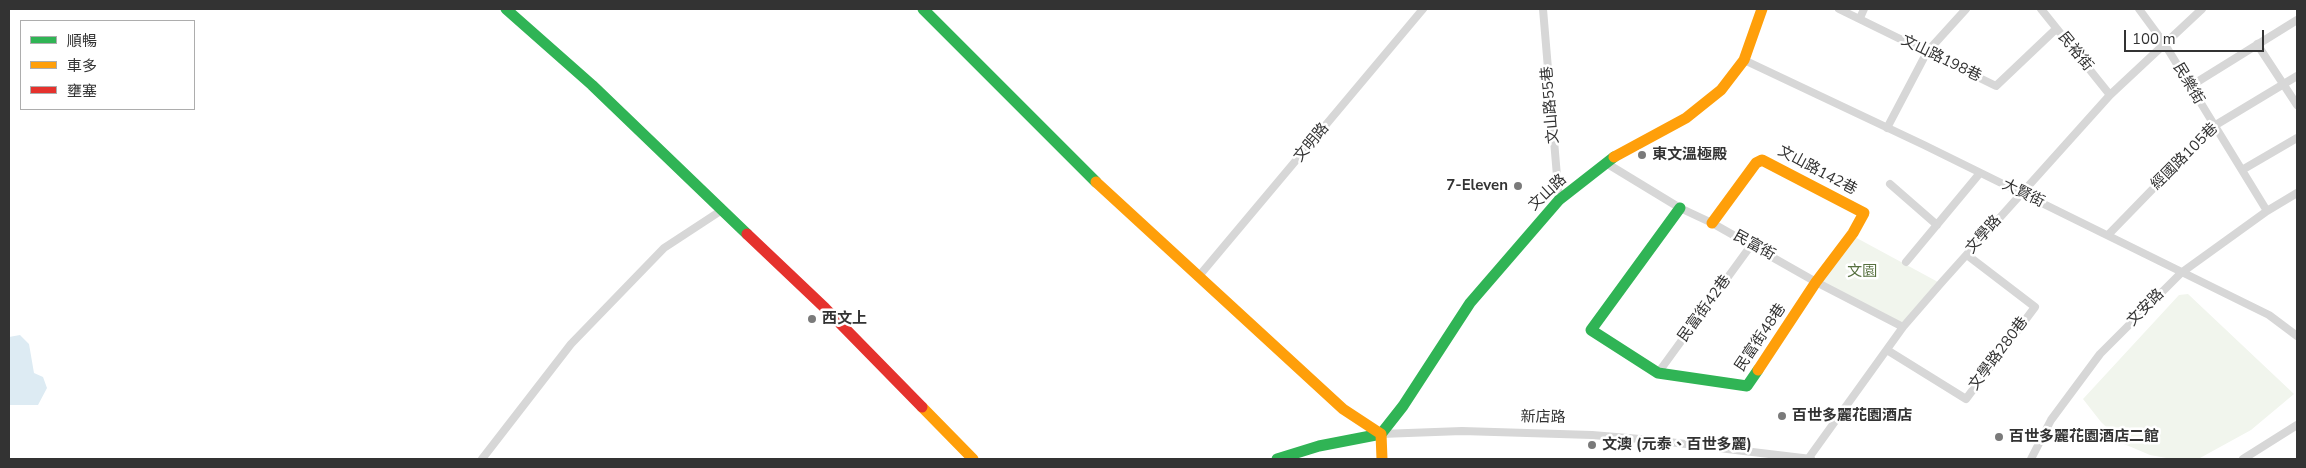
<!DOCTYPE html>
<meta charset="utf-8">
<style>
body{margin:0}
#map{position:relative;width:2306px;height:468px;overflow:hidden;background:#fff;font-family:"Nunito Sans","Noto Sans TC",sans-serif}
canvas{display:block}
.frame{position:absolute;inset:0;border:10px solid #333;pointer-events:none}
.legend{position:absolute;left:20px;top:20px;width:175px;height:90px;box-sizing:border-box;background:#fff;border:1px solid #adadad;margin:0;padding:6px 9px;list-style:none;font-size:15px;color:#333}
.legend li{display:flex;align-items:center;gap:10px;height:25px}
.legend b{width:25px;border:1px solid #adadad}
.scale{position:absolute;left:2124px;top:30px;width:140px;height:22px;box-sizing:border-box;border:2px solid #333;border-top:0;padding-left:6px;font-size:15px;line-height:18px;white-space:nowrap;color:#333;-webkit-text-stroke:4px #fff;paint-order:stroke}
</style>
<div id="map">
<canvas width="2306" height="468"></canvas>
<div class="frame"></div>
<ul class="legend">
<li><b style="height:6px;background:#30b455"></b>順暢</li>
<li><b style="height:6px;background:#ff9f0a"></b>車多</li>
<li><b style="height:6px;background:#e5322d"></b>壅塞</li>
</ul>
<div class="scale">100 m</div>
</div>
<script>
const c = document.querySelector('canvas').getContext('2d');
c.lineJoin = 'round';
function paint(path, color) { c.fillStyle = color; c.fill(path, 'evenodd'); }
const shape = rows => new Path2D(rows.map(r => 'M' + r).join(''));
function strokePath(path, color, width, dash) { c.strokeStyle = color; c.lineWidth = width; c.lineCap = dash ? 'butt' : 'round'; c.setLineDash(dash || []); c.stroke(path); }
function label(font, color, halo, rows, align = 'center') {
  c.font = font + ' "Nunito Sans","Noto Sans TC",sans-serif'; c.lineWidth = 5; c.setLineDash([]); c.textBaseline = 'middle'; c.strokeStyle = halo; c.fillStyle = color; for (const [text, x, y, turn = 0] of rows) {
    c.save(); c.translate(x, y); c.rotate((+turn || 0) * Math.PI / 180); c.textAlign = isNaN(turn) ? turn : align; if (halo) c.strokeText(text, 0, 0); c.fillText(text, 0, 0); c.restore();
  }
}
paint(shape([
 [1853,236,1938,282,1903,324,1821,281],
 [2188,294,2294,394,2251,430,2200,458,2172,459,2150,455,2124,444,2101,422,2083,399,2179,295]
]), '#f1f5ed');
paint(shape([
 [20,335,29,344,34,373,43,377,47,388,38,405,9,405,9,337]
]), '#ddebf3');
strokePath(shape([
 [1543,9,1559,200],
 [1839,9,1996,86,2056,29],
 [2041,9,2110,95],
 [2139,9,2164,43,2267,211],
 [1860,18,1864,9],
 [2257,44,2297,105],
 [1744,60,1924,145,2269,315,2297,336],
 [2189,87,2297,20],
 [1887,128,1927,52,1966,9],
 [1606,163,1680,208,1712,223,1816,282,1903,327],
 [2242,170,2297,138],
 [1890,184,1937,225],
 [2108,235,2214,126,2297,76],
 [1906,262,1980,173],
 [1199,276,1423,9],
 [1887,350,1966,399,2035,307,1967,255],
 [1658,373,1752,244],
 [1381,434,1462,431,1592,435,1652,440,1811,459],
 [482,459,571,344,664,248,722,210],
 [1808,459,1903,327,1942,282,2110,95,2202,9],
 [2031,459,2051,420,2100,354,2181,273,2267,211,2297,193],
 [2243,459,2297,425]
]), '#d7d7d7', 8);
strokePath(shape([
 [506,9,592,85,747,234],
 [923,9,1096,182],
 [1680,208,1591,330,1658,373,1747,386,1758,370],
 [1381,434,1403,406,1470,303,1559,200,1614,157],
 [1277,459,1319,446,1381,434]
]), '#30b455', 11);
strokePath(shape([
 [1614,157,1686,118,1721,90,1744,60,1762,9],
 [1096,182,1343,409,1381,434],
 [1712,223,1756,163,1762,160,1864,213,1853,233,1816,282,1758,370],
 [922,407,973,459],
 [1381,434,1382,459]
]), '#ff9f0a', 11);
strokePath(shape([
 [747,234,825,308,922,407]
]), '#e5322d', 11);
for (const [x, y, r, color] of [
 [1642,155,5,"#7a7a7a"],
 [1518,186,5,"#7a7a7a"],
 [812,319,5,"#7a7a7a"],
 [1782,416,5,"#7a7a7a"],
 [1999,437,5,"#7a7a7a"],
 [1592,445,5,"#7a7a7a"]
]) { const dot = new Path2D(); dot.arc(x, y, r, 0, 2 * Math.PI); c.fillStyle = color; c.fill(dot); strokePath(dot, '#fff', 2); }
label('15px', '#333', '#fff', [
 ["民裕街",2075,52,51],
 ["文山路198巷",1941,59,26],
 ["民樂街",2188,84,59],
 ["文山路55巷",1551,105,-95],
 ["文明路",1312,143,-50],
 ["經國路105巷",2185,157,-45],
 ["文山路142巷",1817,171,28],
 ["文山路",1548,193,-43],
 ["大賢街",2023,194,26],
 ["文學路",1984,235,-49],
 ["民富街",1754,246,29],
 ["文安路",2146,308,-45],
 ["民富街42巷",1705,309,-54],
 ["民富街48巷",1761,338,-56],
 ["文學路280巷",1999,354,-53],
 ["新店路",1543,418,1]
]);
label('bold 15px', '#333', '#fff', [
 ["東文溫極殿",1652,155],
 ["7-Eleven",1508,186,"right"],
 ["西文上",822,319],
 ["百世多麗花園酒店",1792,416],
 ["百世多麗花園酒店二館",2009,437],
 ["文澳 (元泰、百世多麗)",1602,445]
], 'left');
label('15px', '#56703f', '#fff', [
 ["文園",1862,272]
]);
</script>
